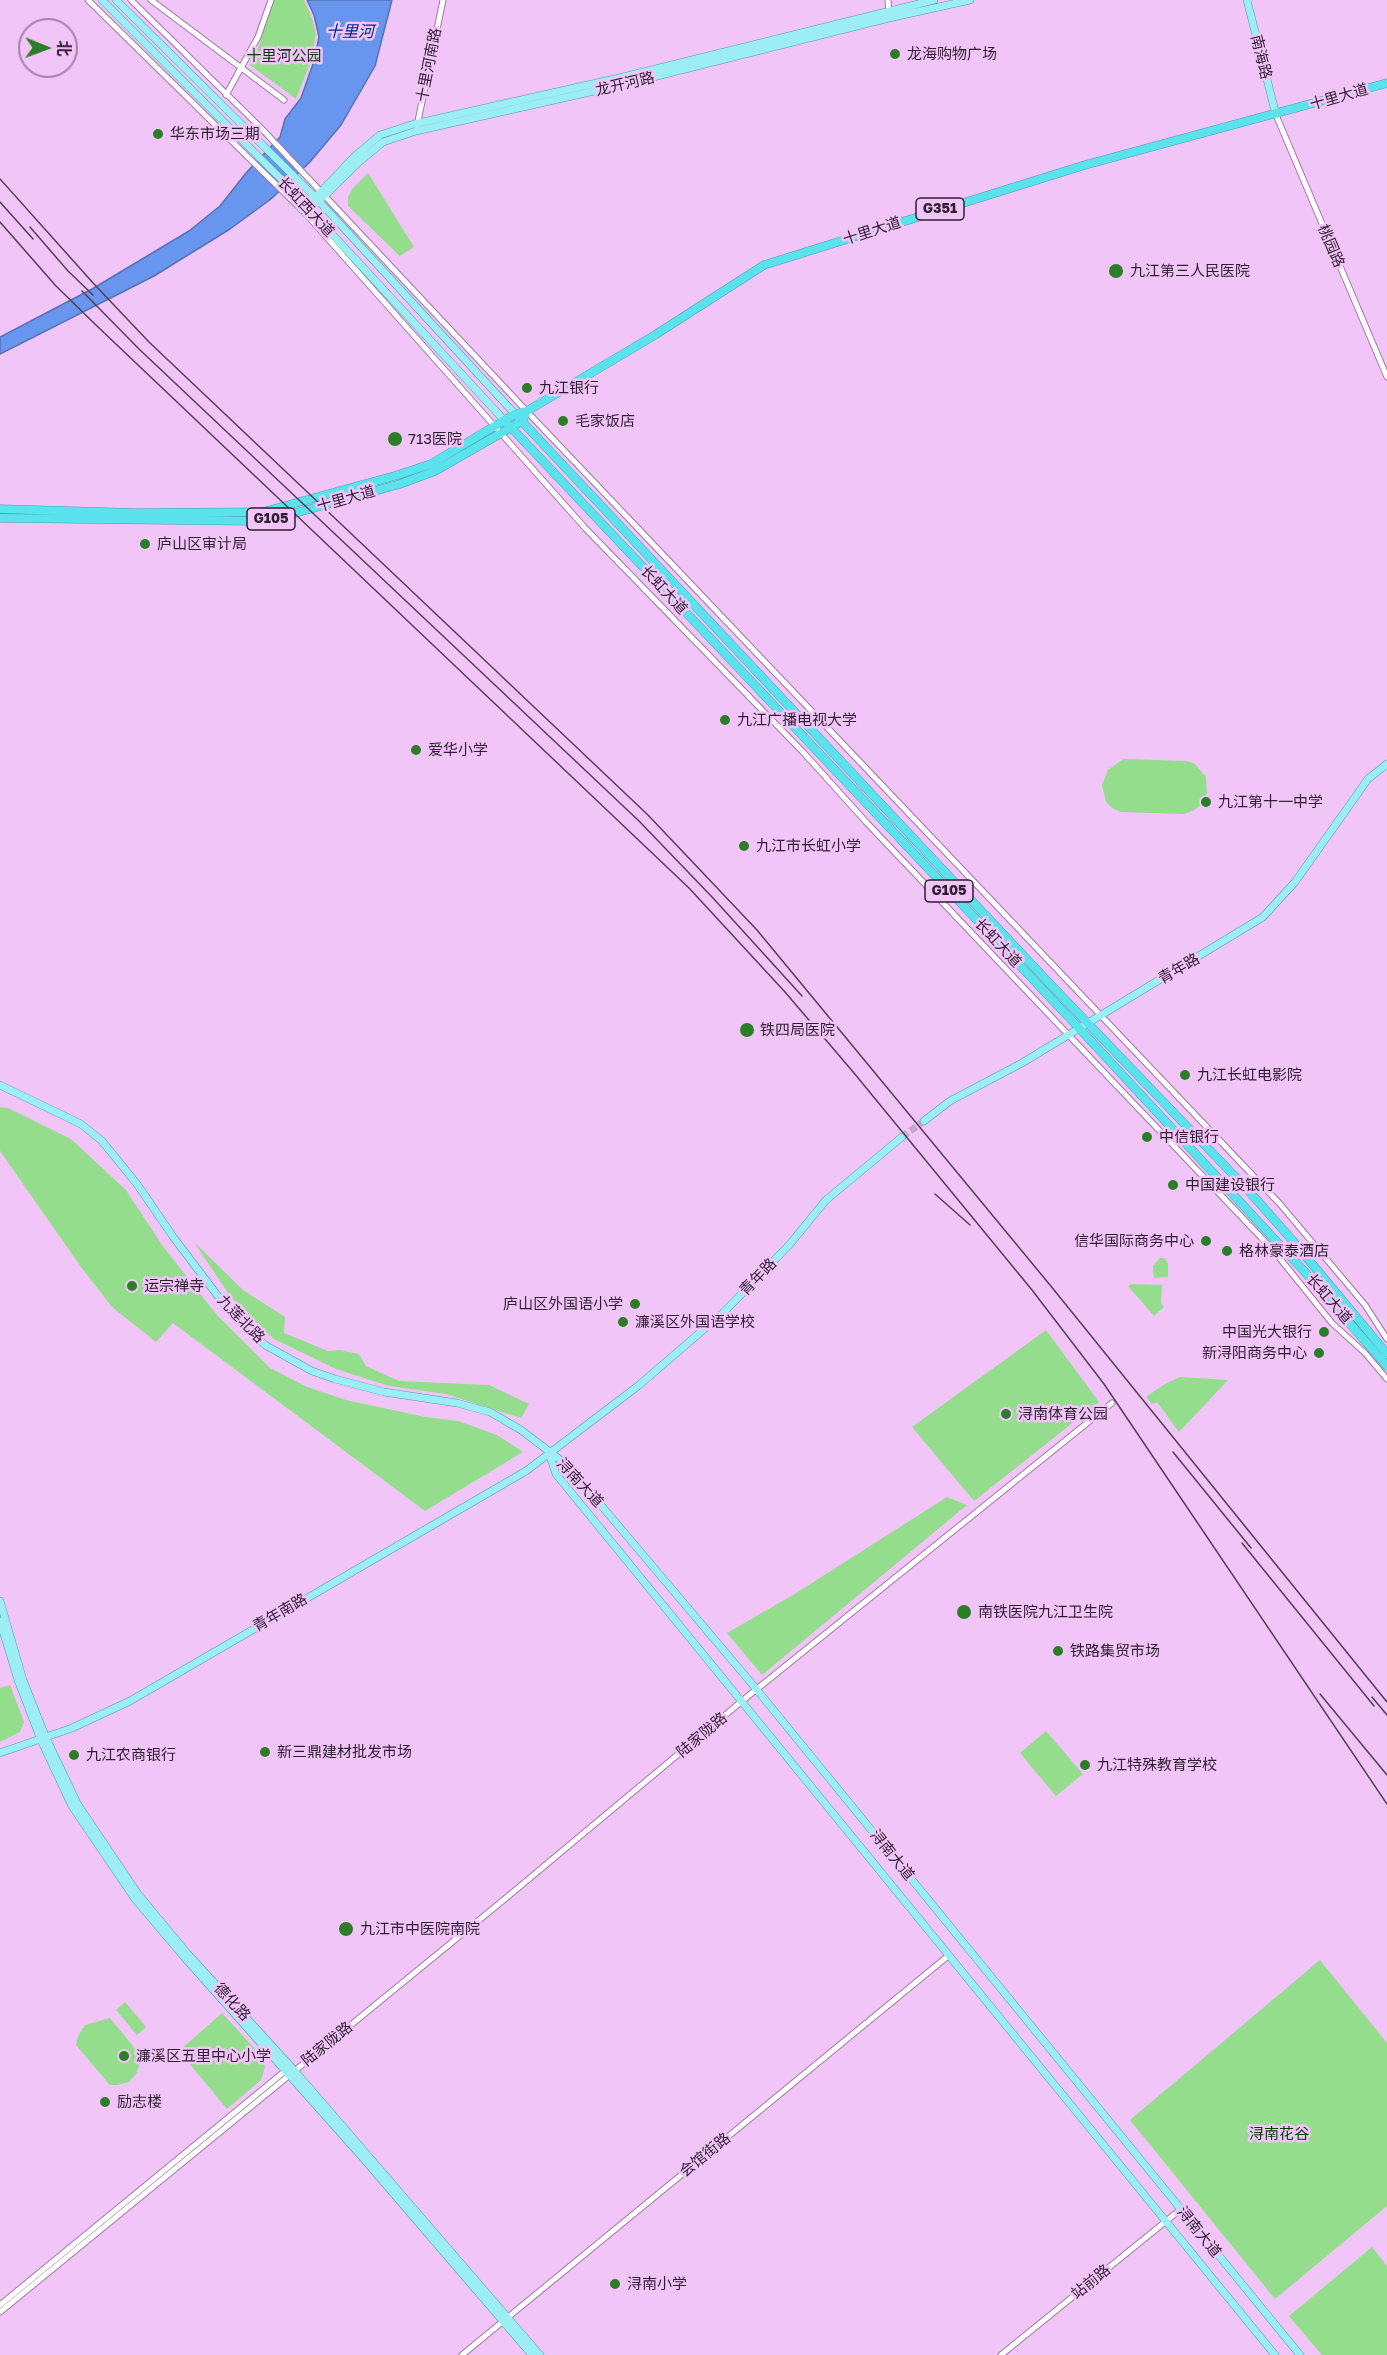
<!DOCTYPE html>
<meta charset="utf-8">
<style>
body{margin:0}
#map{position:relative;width:1387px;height:2355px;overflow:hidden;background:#f2c5f8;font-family:"Golos Text","Noto Sans SC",sans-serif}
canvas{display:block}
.north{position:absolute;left:18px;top:18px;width:60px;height:60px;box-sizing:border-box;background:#f2c5f8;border:2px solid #a482a9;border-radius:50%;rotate:91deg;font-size:16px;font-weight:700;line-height:24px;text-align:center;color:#2f1e32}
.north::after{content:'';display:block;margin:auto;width:21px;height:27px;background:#2c7d28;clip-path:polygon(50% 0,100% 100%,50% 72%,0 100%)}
</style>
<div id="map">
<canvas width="1387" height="2355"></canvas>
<div class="north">北</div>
</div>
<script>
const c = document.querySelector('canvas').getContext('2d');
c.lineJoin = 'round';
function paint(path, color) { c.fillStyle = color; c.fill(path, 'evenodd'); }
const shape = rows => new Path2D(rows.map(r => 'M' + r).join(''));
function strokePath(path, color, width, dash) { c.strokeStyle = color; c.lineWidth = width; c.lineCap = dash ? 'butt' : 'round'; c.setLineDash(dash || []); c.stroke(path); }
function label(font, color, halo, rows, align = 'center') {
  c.font = font + ' "Golos Text","Noto Sans SC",sans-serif'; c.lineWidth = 5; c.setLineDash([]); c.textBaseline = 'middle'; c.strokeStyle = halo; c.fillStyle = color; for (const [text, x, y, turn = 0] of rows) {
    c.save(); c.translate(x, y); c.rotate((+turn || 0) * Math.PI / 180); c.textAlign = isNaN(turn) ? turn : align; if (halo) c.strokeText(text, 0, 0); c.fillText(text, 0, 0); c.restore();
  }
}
paint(shape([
 [274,0,304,0,312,18,316,35,311,61,296,99,250,65,260,43],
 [368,173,414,247,400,256,348,206,348,197,353,188],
 [1123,759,1186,761,1195,764,1206,777,1207,796,1203,803,1194,810,1184,814,1121,812,1112,808,1106,802,1102,785,1108,770],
 [0,1107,8,1108,71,1139,126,1190,162,1245,217,1315,270,1368,307,1387,346,1400,425,1417,458,1421,497,1435,523,1452,425,1511,173,1323,156,1342,112,1307,81,1267,0,1151],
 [194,1242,243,1290,285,1317,284,1333,328,1351,340,1350,359,1354,366,1366,399,1381,489,1385,529,1404,521,1418,446,1394,389,1386,336,1369,274,1339,243,1311,228,1293],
 [1160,1258,1164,1258,1168,1263,1168,1277,1154,1278,1153,1266],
 [1131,1284,1162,1285,1161,1303,1164,1307,1154,1316,1128,1286],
 [1046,1330,1099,1402,974,1501,912,1427],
 [1180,1377,1228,1380,1179,1432,1157,1402,1152,1404,1146,1397,1163,1385],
 [947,1497,967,1505,762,1675,727,1633,793,1595],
 [10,1685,24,1722,20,1732,0,1742,0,1688],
 [1046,1731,1083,1774,1056,1796,1020,1753],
 [1320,1960,1387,2043,1387,2206,1275,2299,1130,2120],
 [125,2002,146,2027,137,2035,116,2010],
 [222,2013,256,2050,265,2067,261,2080,227,2109,179,2051],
 [110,2018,133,2046,139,2056,139,2066,136,2074,129,2082,117,2085,110,2085,76,2045,78,2036,85,2025],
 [1372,2247,1387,2266,1387,2355,1322,2355,1289,2316]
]), '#93dd8d');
const water = shape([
 [307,0,392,0,375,66,341,125,309,163,271,199,230,229,154,276,0,354,0,337,92,289,189,231,220,206,246,173,280,137,285,119,301,98,314,61,319,37,314,15,307,0]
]);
paint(water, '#6895ed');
strokePath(water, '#5771b5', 1.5);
strokePath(shape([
 [902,1137,924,1121]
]), '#cba4d0', 7, [7, 3.5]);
const minor = shape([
 [88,0,306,214,586,529,803,752,867,823,1273,1250,1332,1323,1365,1353,1387,1379],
 [131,0,262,129,535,420,1280,1204,1365,1305,1387,1339],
 [151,0,284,100],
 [888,0,889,13],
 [226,95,258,37,271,0],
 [1276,115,1387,377],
 [417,126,443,0],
 [0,2305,290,2067],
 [0,2312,506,1898,742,1701,1112,1403],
 [462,2355,948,1956],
 [1001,2355,1181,2209]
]);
const major = shape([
 [102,0,312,210,331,233,504,420],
 [116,0,317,199,515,414],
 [1247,0,1276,115],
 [301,209,321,192,354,157,380,135,414,124,619,78,934,0],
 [306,214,359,162,383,142,416,131,621,85,889,18,970,0],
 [0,1085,81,1124,102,1141,137,1184,174,1238,227,1308,265,1345,312,1371,335,1379,384,1392,457,1403,490,1412,521,1430,567,1465,753,1685,1300,2355],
 [924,1121,950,1101,1022,1063,1263,917,1295,882,1368,779,1387,764],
 [549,1453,556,1474,1275,2355],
 [0,1601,23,1680,46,1738,78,1805,138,1894,187,1953,294,2070,540,2355],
 [0,1621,18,1680,41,1740,72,1806,135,1899,185,1958,363,2158,532,2355],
 [0,1753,72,1728,130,1701,526,1471,638,1386,724,1312,790,1244,826,1200,902,1137]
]);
const highway = shape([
 [527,411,655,335,764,265,1085,165,1387,83],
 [515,414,1051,985,1247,1189,1293,1241,1387,1354],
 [504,420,1079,1028,1304,1271,1387,1366],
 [0,509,137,513,263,512,398,475,431,464,515,414,527,411,522,421,435,471,400,484,274,519,254,521,0,518]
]);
strokePath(minor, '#a076a6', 7);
strokePath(major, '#4b9eac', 8);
strokePath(highway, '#4b9eac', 9);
strokePath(minor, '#fff', 5);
strokePath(major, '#9ceef4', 7);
strokePath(highway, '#5ae3ed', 8);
strokePath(shape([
 [0,179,94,284,149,342,648,815,757,930,1050,1285,1387,1702],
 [0,202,33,239],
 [0,222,56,286,98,327,689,888,785,992,854,1073,1032,1290,1104,1384,1387,1804],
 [30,227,68,271,93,295],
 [82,291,139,349,639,821,713,898,802,996],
 [935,1194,970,1225],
 [1173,1452,1251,1548],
 [1242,1543,1374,1706],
 [1320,1694,1387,1775],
 [1372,1697,1387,1715]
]), '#543e58', 1.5);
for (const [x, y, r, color] of [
 [895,54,6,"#2c7d28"],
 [158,134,6,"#2c7d28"],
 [1116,271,8,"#2c7d28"],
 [527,388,6,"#2c7d28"],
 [563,421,6,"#2c7d28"],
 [395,439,8,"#2c7d28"],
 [145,544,6,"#2c7d28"],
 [725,720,6,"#2c7d28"],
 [416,750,6,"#2c7d28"],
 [1206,802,6,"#2c7d28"],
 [744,846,6,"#2c7d28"],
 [747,1030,8,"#2c7d28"],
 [1185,1075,6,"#2c7d28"],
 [1147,1137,6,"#2c7d28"],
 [1173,1185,6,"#2c7d28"],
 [1206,1241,6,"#2c7d28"],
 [1227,1251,6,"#2c7d28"],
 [132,1286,6,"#2c7d28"],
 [635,1304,6,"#2c7d28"],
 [623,1322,6,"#2c7d28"],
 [1324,1332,6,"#2c7d28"],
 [1319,1353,6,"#2c7d28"],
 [1006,1414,6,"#2c7d28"],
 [964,1612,8,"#2c7d28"],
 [1058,1651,6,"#2c7d28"],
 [265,1752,6,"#2c7d28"],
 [74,1755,6,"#2c7d28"],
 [1085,1765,6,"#2c7d28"],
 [346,1929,8,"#2c7d28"],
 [124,2056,6,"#2c7d28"],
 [105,2102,6,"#2c7d28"],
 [615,2284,6,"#2c7d28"]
]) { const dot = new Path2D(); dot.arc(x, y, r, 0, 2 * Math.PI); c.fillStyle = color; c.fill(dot); strokePath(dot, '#f2c5f8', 2); }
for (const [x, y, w] of [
 [940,209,48],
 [271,519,48],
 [949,891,48]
]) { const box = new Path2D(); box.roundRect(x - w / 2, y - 11, w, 22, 4.5); c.fillStyle = '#f2c5f8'; c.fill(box); strokePath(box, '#2f1e32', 1.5); }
label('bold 14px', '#2f1e32', null, [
 ["G351",940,209],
 ["G105",271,519],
 ["G105",949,891]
]);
label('15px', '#2f1e32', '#f2c5f8', [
 ["龙海购物广场",907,54],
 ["华东市场三期",170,134],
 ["九江第三人民医院",1130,271],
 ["九江银行",539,388],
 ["毛家饭店",575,421],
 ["713医院",408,439],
 ["庐山区审计局",157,544],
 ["九江广播电视大学",737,720],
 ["爱华小学",428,750],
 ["九江第十一中学",1218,802],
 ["九江市长虹小学",756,846],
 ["铁四局医院",760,1030],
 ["九江长虹电影院",1197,1075],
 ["中信银行",1159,1137],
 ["中国建设银行",1185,1185],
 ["信华国际商务中心",1194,1241,"right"],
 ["格林豪泰酒店",1239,1251],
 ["运宗禅寺",144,1286],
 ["庐山区外国语小学",623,1304,"right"],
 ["濂溪区外国语学校",635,1322],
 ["中国光大银行",1312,1332,"right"],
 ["新浔阳商务中心",1307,1353,"right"],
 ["浔南体育公园",1018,1414],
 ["南铁医院九江卫生院",978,1612],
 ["铁路集贸市场",1070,1651],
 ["新三鼎建材批发市场",277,1752],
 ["九江农商银行",86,1755],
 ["九江特殊教育学校",1097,1765],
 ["九江市中医院南院",360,1929],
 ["濂溪区五里中心小学",136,2056],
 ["励志楼",117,2102],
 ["浔南小学",627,2284]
], 'left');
label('15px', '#033c03', '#f2c5f8', [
 ["十里河公园",284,56],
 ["浔南花谷",1279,2134]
]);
label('15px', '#2f1e32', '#f2c5f8', [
 ["南海路",1261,57,76],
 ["十里河南路",429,65,-79],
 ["龙开河路",625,84,-13],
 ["十里大道",1339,97,-16],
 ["长虹西大道",306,207,47],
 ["十里大道",872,231,-18],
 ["桃园路",1331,246,67],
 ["十里大道",346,499,-16],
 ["长虹大道",664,590,47],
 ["长虹大道",998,943,47],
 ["青年路",1179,969,-30],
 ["青年路",758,1277,-46],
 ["长虹大道",1329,1299,49],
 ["九莲北路",241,1319,46],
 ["浔南大道",580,1483,47],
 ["青年南路",280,1613,-30],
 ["陆家陇路",702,1735,-40],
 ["浔南大道",892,1855,51],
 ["德化路",232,2002,47],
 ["陆家陇路",327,2044,-39],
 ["会馆街路",705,2155,-39],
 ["浔南大道",1199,2232,51],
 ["站前路",1091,2282,-39]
]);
label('italic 16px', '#00268a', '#f2c5f8', [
 ["十里河",350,32]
]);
</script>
